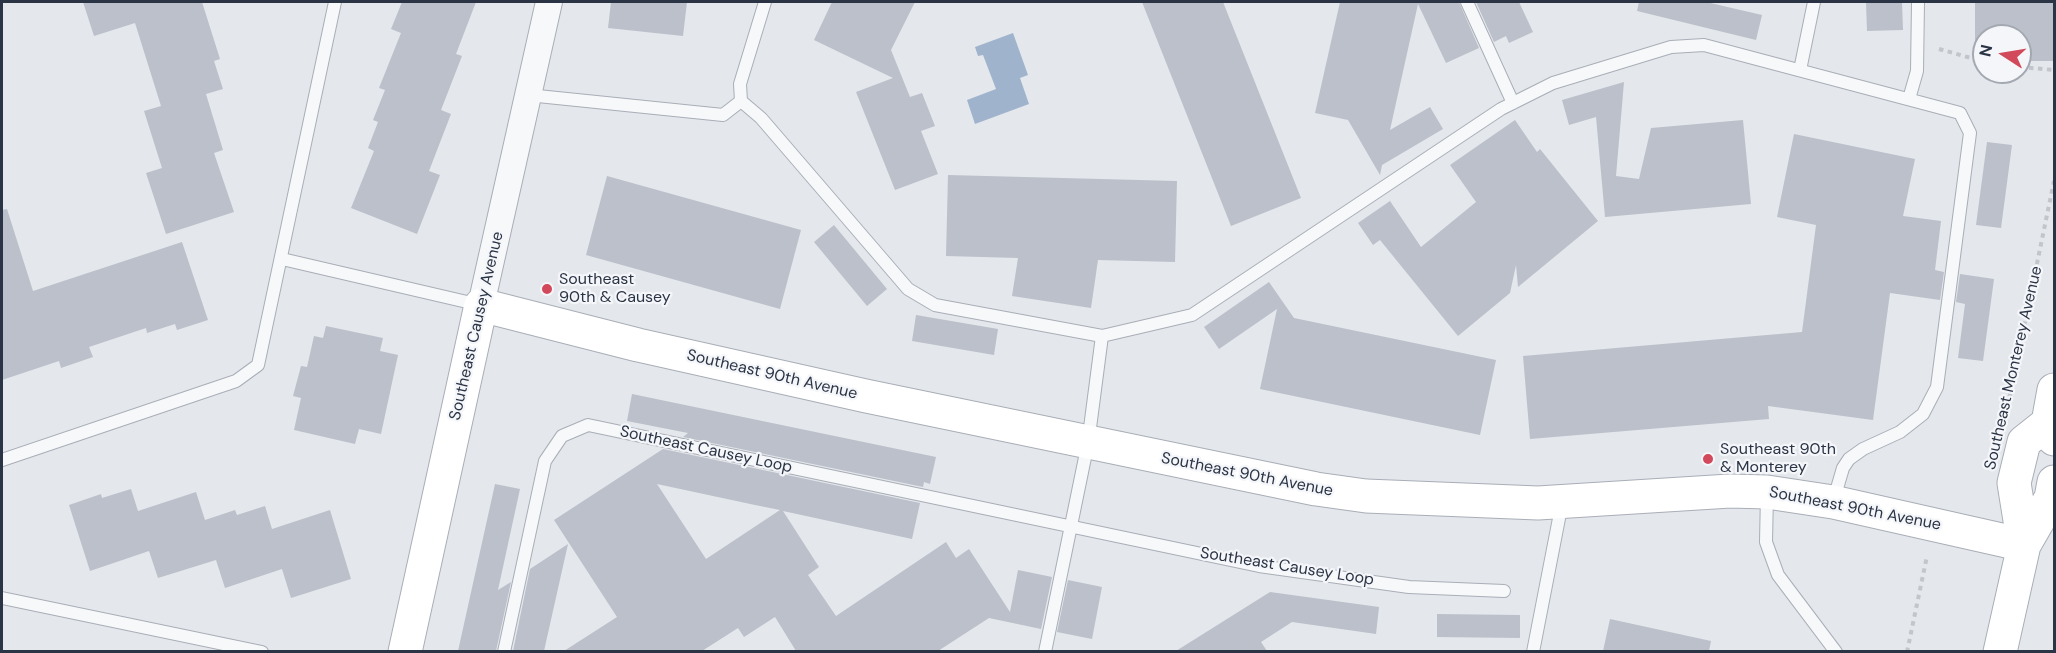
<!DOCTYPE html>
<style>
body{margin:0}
#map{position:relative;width:2056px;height:653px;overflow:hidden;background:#e4e7ec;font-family:"DM Sans",sans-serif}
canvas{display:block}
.frame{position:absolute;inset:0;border:3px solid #2b3445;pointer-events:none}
.north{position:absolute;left:1972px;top:24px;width:60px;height:60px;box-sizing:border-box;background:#f4f6f9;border:2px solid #a4a8b1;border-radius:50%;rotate:282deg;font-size:16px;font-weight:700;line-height:24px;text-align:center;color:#2b3445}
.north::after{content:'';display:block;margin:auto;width:21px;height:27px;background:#d1495b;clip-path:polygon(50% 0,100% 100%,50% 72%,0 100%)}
</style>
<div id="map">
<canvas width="2056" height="653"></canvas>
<div class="frame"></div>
<div class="north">N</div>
</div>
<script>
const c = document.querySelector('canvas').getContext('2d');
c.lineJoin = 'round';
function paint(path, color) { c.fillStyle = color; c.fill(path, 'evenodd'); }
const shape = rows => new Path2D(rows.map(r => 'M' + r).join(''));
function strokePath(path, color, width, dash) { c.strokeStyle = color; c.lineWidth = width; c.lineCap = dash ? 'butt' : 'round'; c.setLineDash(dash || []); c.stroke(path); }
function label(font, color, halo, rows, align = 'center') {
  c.font = font + ' "DM Sans",sans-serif'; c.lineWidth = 4.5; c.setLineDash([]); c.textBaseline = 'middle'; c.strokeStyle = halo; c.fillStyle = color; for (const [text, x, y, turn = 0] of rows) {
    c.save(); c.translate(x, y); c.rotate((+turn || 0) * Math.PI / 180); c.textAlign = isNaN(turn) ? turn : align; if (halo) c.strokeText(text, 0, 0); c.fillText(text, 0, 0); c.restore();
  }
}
paint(shape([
 [1013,33,1028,75,1020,78,1029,104,975,124,967,100,996,89,983,55,978,56,975,47]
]), '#9fb4cc');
paint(shape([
 [83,2,202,2,220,59,214,61,223,89,206,94,223,150,214,153,234,212,166,234,146,173,162,168,144,111,161,106,135,23,94,36],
 [402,2,476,2,456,54,462,56,441,110,451,114,429,171,440,175,417,234,351,208,374,151,368,148,378,122,373,120,385,90,379,88,401,33,391,29],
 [611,2,687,2,683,36,608,28],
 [832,2,915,2,891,50,910,97,922,93,935,126,921,131,938,174,895,190,856,92,893,78,814,40],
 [1142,2,1223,2,1301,198,1231,226],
 [1340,2,1459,2,1479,48,1446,63,1418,4,1390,130,1430,107,1443,129,1382,165,1380,175,1348,120,1315,113],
 [1476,2,1519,2,1533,32,1509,43,1506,36,1494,42],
 [1639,2,1706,2,1762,15,1756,40,1637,11],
 [1866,2,1902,2,1903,30,1867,31],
 [1975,2,2055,2,2055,61,2020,61,2020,36,1984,36,1984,61,1975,61],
 [1624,82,1616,176,1639,179,1651,128,1743,120,1751,204,1605,217,1596,117,1569,125,1562,100],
 [1515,120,1537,152,1540,149,1598,221,1518,287,1516,265,1510,293,1458,336,1380,240,1373,245,1358,223,1390,201,1421,247,1476,202,1450,165],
 [1794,134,1915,159,1903,216,1941,221,1935,270,1944,272,1940,300,1890,293,1873,420,1768,406,1769,419,1530,439,1523,356,1802,332,1816,225,1777,217],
 [1987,142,2012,145,2001,228,1976,225],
 [948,175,1177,181,1175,262,1098,260,1091,308,1012,296,1018,258,946,256],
 [607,176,801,230,780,309,586,255],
 [7,209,33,291,182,242,208,320,177,330,175,324,147,333,146,328,89,347,93,357,61,368,59,361,2,380,2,210],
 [834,225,887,289,867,306,814,242],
 [1960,274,1994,279,1983,361,1958,358,1965,304,1956,302],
 [1269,282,1294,318,1496,360,1480,435,1260,389,1277,309,1219,349,1204,327],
 [916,315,998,329,994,355,912,341],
 [326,326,383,338,380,351,398,355,381,434,359,429,355,444,294,430,301,398,293,396,301,366,307,367,314,336,323,338],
 [632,394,936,457,930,484,924,482,923,487,683,437,688,433,627,421],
 [663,449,920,503,912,539,783,511,819,567,808,575,836,616,946,542,956,558,969,549,1010,612,1018,570,1052,577,1041,629,989,618,938,651,796,651,775,617,744,637,738,628,702,651,564,651,617,617,554,520],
 [657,484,755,505,780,510,706,559],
 [495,484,520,489,498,590,511,582,496,651,458,651],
 [131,489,138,511,196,492,205,520,235,510,237,515,265,506,272,529,330,510,351,579,291,598,282,569,225,588,216,560,158,578,149,551,90,571,69,505,101,494,102,498],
 [568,544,544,651,513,651,530,569],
 [1068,580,1102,587,1092,639,1057,632],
 [1270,592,1379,607,1376,634,1292,622,1261,642,1267,651,1176,651],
 [1437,614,1520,615,1520,638,1437,637],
 [1610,619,1711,641,1709,651,1603,651]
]), '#bbc0ca');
const lane = shape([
 [765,2,740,84,741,101,761,118,908,289,935,305,1102,336],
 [1467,2,1513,103],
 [1800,70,1814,2],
 [528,95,723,115,741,101],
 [1909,99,1917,71,1918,2],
 [282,259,480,305],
 [2,460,236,381,258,365,335,2],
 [1767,494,1766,542,1778,575,1836,652],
 [2,598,262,652],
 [504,652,545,461,562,436,588,425,1259,566,1409,587,1504,591],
 [1045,652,1088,443,1102,336,1192,315,1501,109,1553,83,1671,47,1704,45,1960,113,1970,133,1937,387,1923,414,1900,432,1863,449,1849,459,1843,468,1833,502],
 [1533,652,1562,503]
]);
const street = shape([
 [481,305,549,2]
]);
const secondary = shape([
 [2054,390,2048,423,2054,439],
 [2024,545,2014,483,2024,442,2048,423],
 [405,652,481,305,638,345,866,396,1316,489,1366,496,1538,503,1730,491,1767,492,1833,502,2024,545],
 [2000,652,2024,545,2051,498,2054,482]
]);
strokePath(lane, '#a9aeb7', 14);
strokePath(street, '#a9aeb7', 28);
strokePath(secondary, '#a9aeb7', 35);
strokePath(shape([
 [1939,49,1971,58,1984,66],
 [2020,67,2054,70],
 [2006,414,2054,181],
 [1907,652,1927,556]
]), '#c2c5cb', 4, [4.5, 4.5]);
strokePath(lane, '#f7f8fa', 12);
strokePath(street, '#f7f8fa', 26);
strokePath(secondary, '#fff', 33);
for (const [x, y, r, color] of [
 [547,289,6,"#d1495b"],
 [1708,459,6,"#d1495b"]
]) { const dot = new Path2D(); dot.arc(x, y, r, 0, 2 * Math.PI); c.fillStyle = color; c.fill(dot); strokePath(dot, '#f4f6f9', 2); }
label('16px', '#2b3445', '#f4f6f9', [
 ["Southeast",559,280],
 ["90th & Causey",559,298],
 ["Southeast 90th",1720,450],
 ["& Monterey",1720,468]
], 'left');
label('16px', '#2b3445', '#f4f6f9', [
 ["Southeast Causey Avenue",477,326,-77],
 ["Southeast Monterey Avenue",2014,368,-77],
 ["Southeast 90th Avenue",772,375,13],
 ["Southeast Causey Loop",706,450,12],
 ["Southeast 90th Avenue",1247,475,11],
 ["Southeast 90th Avenue",1855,509,11],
 ["Southeast Causey Loop",1287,567,9]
]);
</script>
